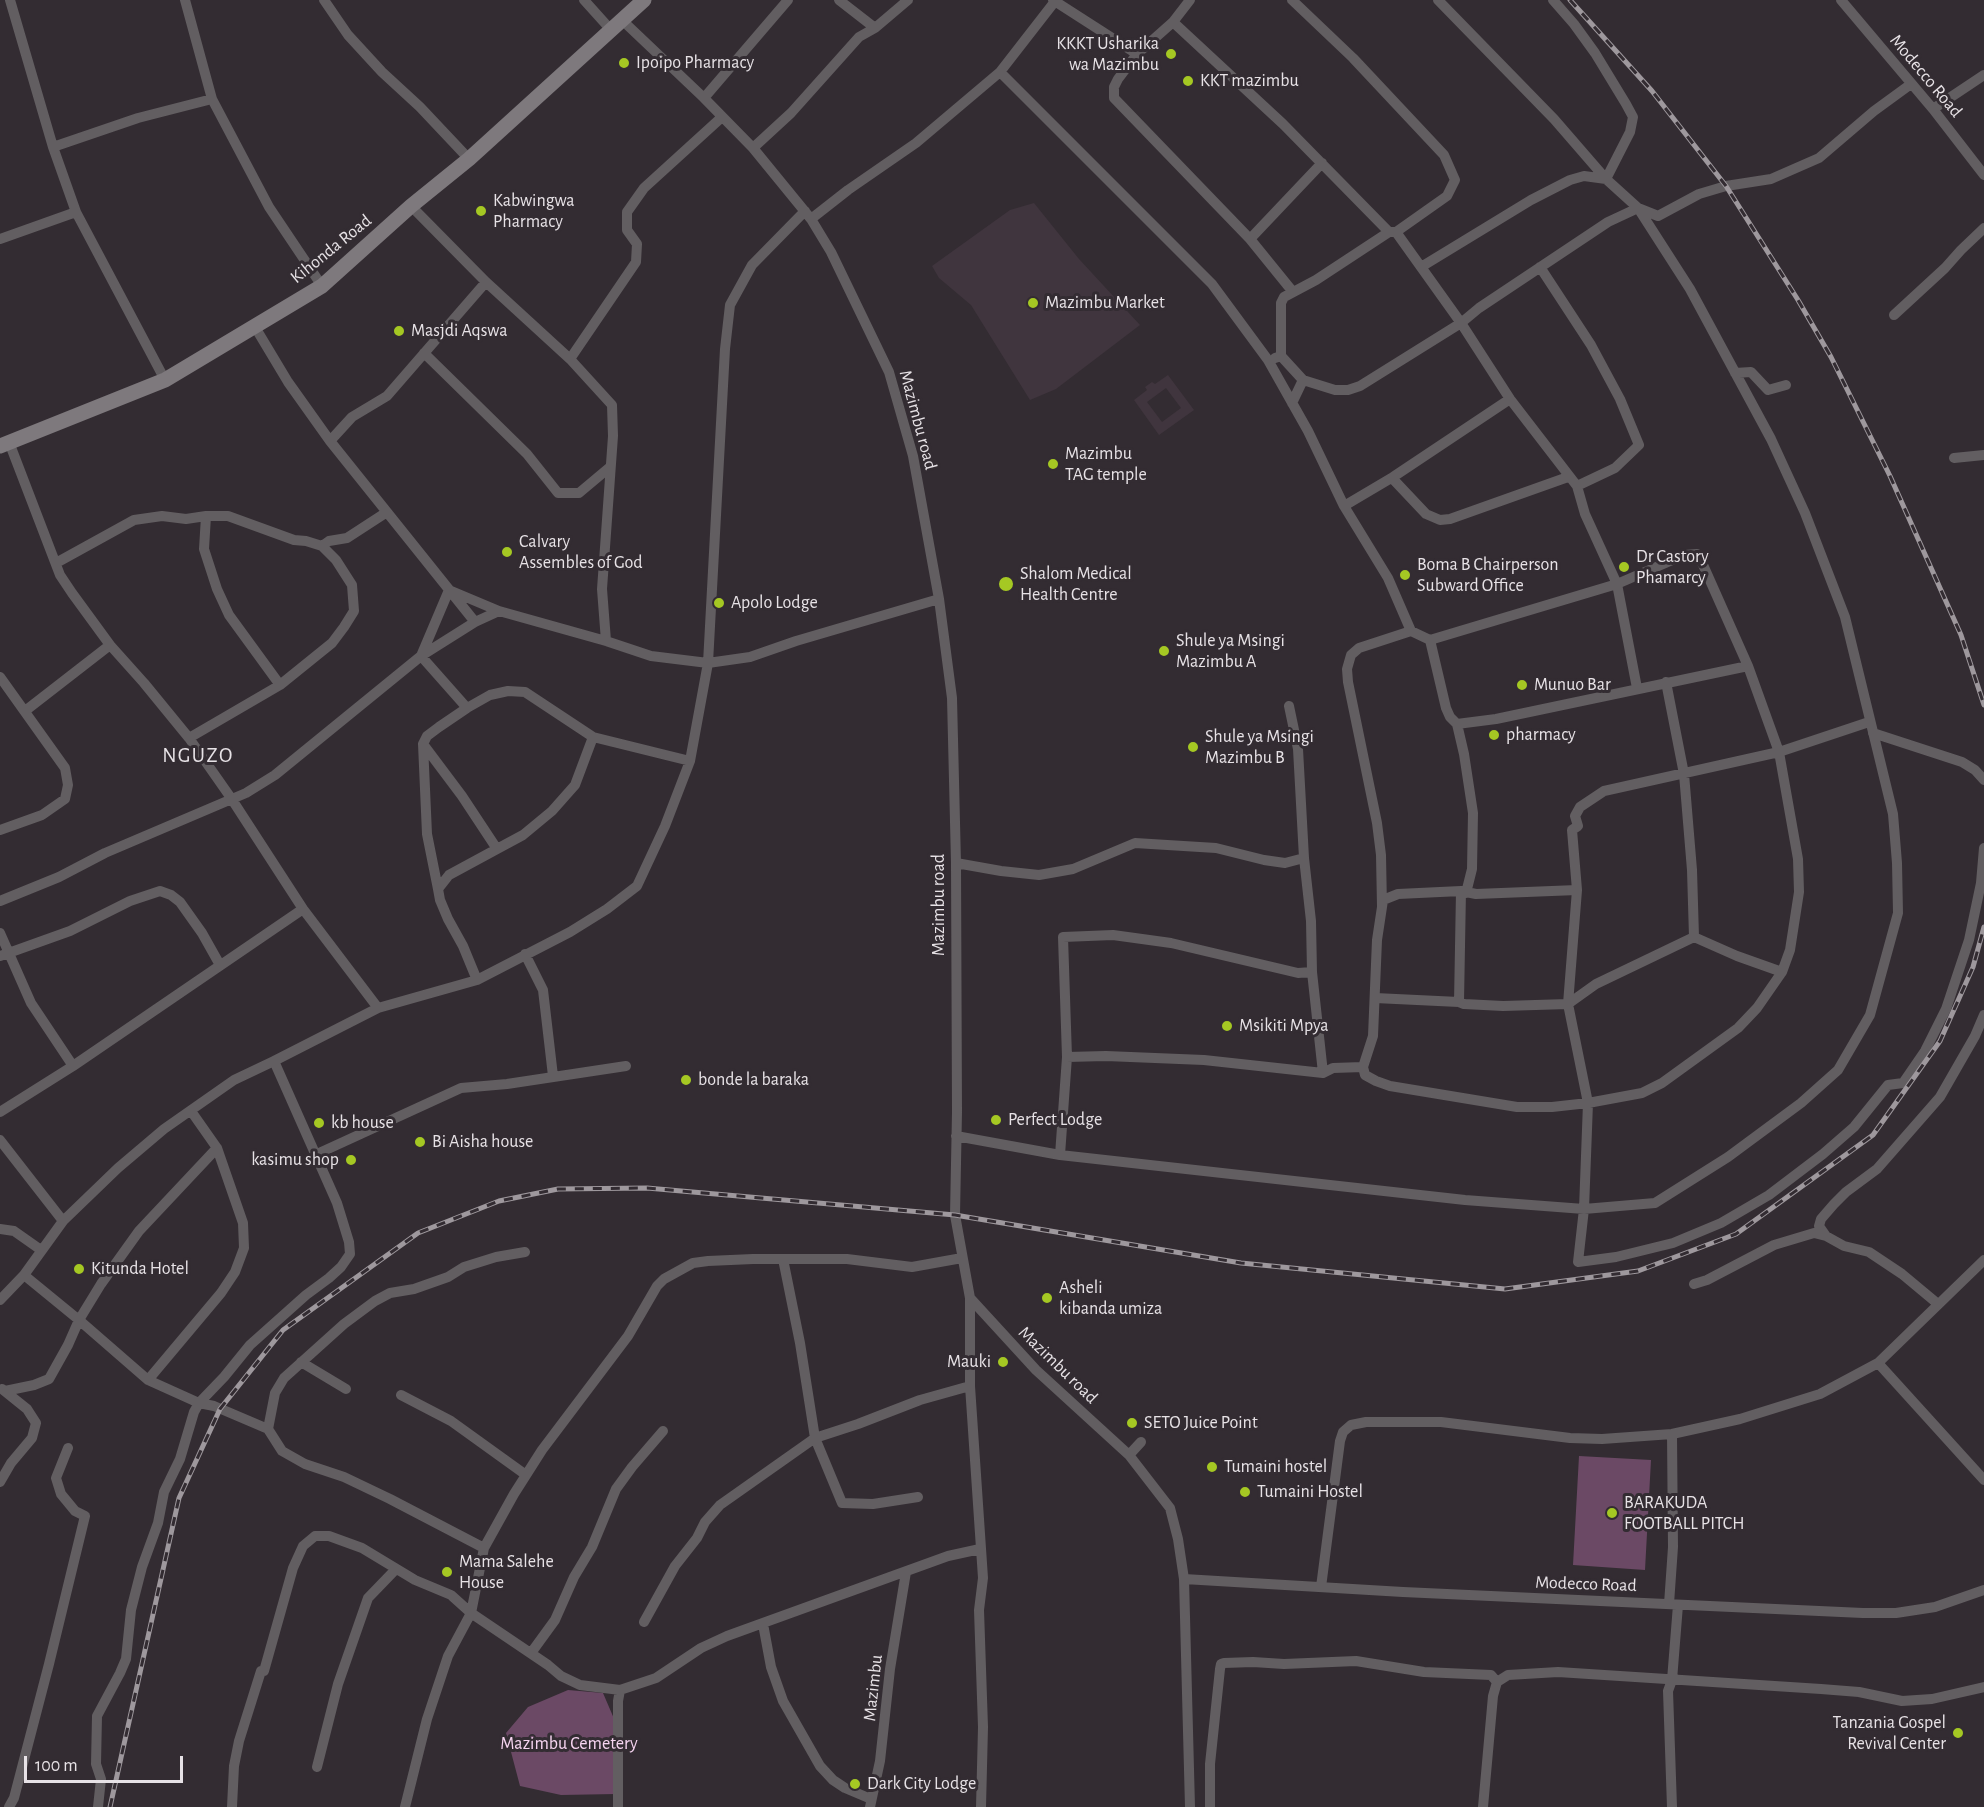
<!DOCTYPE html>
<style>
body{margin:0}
#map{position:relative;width:1984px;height:1807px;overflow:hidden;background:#332c32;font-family:"Alegreya Sans",sans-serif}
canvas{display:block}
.scale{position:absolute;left:24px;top:1756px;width:159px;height:27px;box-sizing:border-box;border:3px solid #e7e2e6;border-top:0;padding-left:8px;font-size:18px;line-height:21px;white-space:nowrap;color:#e7e2e6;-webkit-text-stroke:4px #332c32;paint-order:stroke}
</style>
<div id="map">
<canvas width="1984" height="1807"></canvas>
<div class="scale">100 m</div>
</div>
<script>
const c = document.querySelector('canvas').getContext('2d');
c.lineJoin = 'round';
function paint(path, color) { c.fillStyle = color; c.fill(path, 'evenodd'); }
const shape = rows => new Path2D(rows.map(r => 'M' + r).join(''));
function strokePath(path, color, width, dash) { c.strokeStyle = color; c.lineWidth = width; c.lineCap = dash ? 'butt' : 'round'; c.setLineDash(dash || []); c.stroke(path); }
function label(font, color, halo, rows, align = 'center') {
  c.font = font + ' "Alegreya Sans",sans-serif'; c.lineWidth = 6; c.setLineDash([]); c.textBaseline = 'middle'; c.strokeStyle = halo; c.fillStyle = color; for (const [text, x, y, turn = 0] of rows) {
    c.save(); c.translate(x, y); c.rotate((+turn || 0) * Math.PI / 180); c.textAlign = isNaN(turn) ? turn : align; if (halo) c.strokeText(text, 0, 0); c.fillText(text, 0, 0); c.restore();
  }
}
paint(shape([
 [1034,203,1079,259,1140,325,1056,389,1030,400,971,305,939,278,932,266,1010,210],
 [1168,375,1194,410,1159,435,1134,400,1147,390,1145,387,1152,382,1155,384],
 [1166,388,1181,408,1162,422,1147,402]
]), '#40353e');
paint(shape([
 [1579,1456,1651,1460,1645,1570,1573,1565],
 [568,1690,603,1693,621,1735,616,1794,561,1795,520,1786,506,1733,528,1707]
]), '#6b4965');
strokePath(shape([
 [10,0,53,147,76,212,165,380],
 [185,0,212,99,269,207,322,286],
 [324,0,348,35,382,72,420,107,469,159],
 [584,0,611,30],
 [839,0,875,28],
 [1053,0,1137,54],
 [1190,0,1173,22,1137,54,1118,79,1114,87,1114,98,1250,239,1293,292],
 [1292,0,1353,58,1444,155,1455,180,1447,196,1396,232],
 [1841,0,1933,109,1984,175],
 [623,21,704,98,753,148,811,219,831,252,889,372,913,456,939,599,952,698,956,863,957,1112,955,1215,970,1298,1036,1370,1129,1455,1170,1508,1178,1539,1184,1579,1190,1807],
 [1173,22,1283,124,1389,232,1396,232,1461,323,1510,399,1577,486,1585,514,1617,584,1637,688],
 [1000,72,1212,284,1268,360,1308,431,1344,506,1388,578,1411,631],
 [704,98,788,0],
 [1933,109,1984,75],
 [53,147,138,118,212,99],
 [753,148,791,113,859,37,875,28,908,0],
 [411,206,486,282,570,359,612,405,613,436,602,589,606,641],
 [811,219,848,190,916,143,1000,72,1056,0],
 [0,239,76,212],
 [1250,239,1322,163],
 [1421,267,1531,200,1570,180,1584,176,1606,179,1630,132,1633,117,1626,104,1595,53,1574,24,1553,0],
 [1540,267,1591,345,1620,399,1639,445,1615,468,1577,486],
 [1894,315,1945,268,1961,250,1984,228],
 [255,327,288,382,330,441,475,622],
 [424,353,527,454,558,493,579,493,610,467],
 [1281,356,1303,380,1335,390,1348,390,1360,386,1461,323,1479,308,1608,222,1638,208,1658,216,1699,194,1726,186,1771,179,1819,158,1874,111,1911,84],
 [1275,358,1281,356,1281,303,1284,297,1316,280,1389,232],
 [570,359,636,262,637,244,627,230,627,212,644,188,722,117],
 [1735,373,1751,372,1768,390,1786,385],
 [1292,403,1303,380],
 [330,441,352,417,387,396,486,282],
 [9,442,60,575,72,593,110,645,144,683,189,738,231,798,303,909,378,1008],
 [1954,458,1984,455],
 [1392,478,1426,514,1440,520,1450,519,1568,477],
 [1344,506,1393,477,1510,399],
 [206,516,204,549,217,589,229,615,280,685],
 [56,563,134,520,162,516,186,519,206,516,228,516,294,540,306,541,322,546,329,541,347,538,387,512],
 [1430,640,1446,708,1450,717,1457,724,1496,719,1748,666],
 [0,677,65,768,68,785,65,799,42,815,0,830],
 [1666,682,1684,774,1692,870,1694,937,1737,956,1782,972],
 [1289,706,1298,749,1304,858,1311,921,1312,972,1323,1073],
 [467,708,421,656,449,590,499,611],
 [25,711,110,645],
 [1869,722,1779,752,1604,791,1580,807,1575,816,1578,826,1572,830,1577,890,1568,1004,1588,1103,1584,1209,1578,1262,1616,1257,1673,1243,1721,1223,1769,1195,1823,1154,1854,1127,1888,1085,1903,1083,1925,1051,1946,1009,1969,940,1981,883,1984,848],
 [1457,724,1464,754,1473,813,1472,869,1466,893],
 [1873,733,1962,762,1975,770,1984,780],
 [593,737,575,785,552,811,523,835,497,849,462,796,423,744,427,736,439,727,467,708,490,695,508,691,525,692,593,737,690,761],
 [189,738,280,685,332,643,344,627,354,611,352,585,336,560,322,546],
 [423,744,427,834,438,889],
 [956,863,1001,871,1039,875,1073,869,1135,843,1216,848,1264,860,1285,863,1304,858],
 [0,901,59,877,105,853,246,793,275,775,421,656,475,622,499,611,606,641,651,656,708,663,750,657,796,641,939,599],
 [1382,907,1383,900,1398,894,1461,891,1476,894,1577,890],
 [0,933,31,1003,73,1066],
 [525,954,543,990,553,1076],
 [0,956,70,931,130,901,160,891,171,895,180,902,202,933,220,965],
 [477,980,463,946,448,919,440,900,438,889,449,875,497,849],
 [1375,998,1459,1002,1464,1004,1503,1006,1568,1004,1596,984,1694,937],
 [1459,1002,1461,891],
 [1067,1057,1106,1056,1204,1060,1323,1073,1333,1068,1363,1067,1373,1036,1377,940,1382,907,1381,855,1377,823,1348,682,1347,669,1351,655,1359,648,1411,631,1430,640,1617,584,1684,555,1697,554,1700,558,1748,666,1779,752,1798,859,1799,892,1790,950,1782,972,1757,1008,1738,1028,1662,1083,1642,1093,1588,1103,1552,1107,1517,1107,1390,1086,1376,1081,1365,1075,1363,1067],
 [0,1112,73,1066,303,909],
 [956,1136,1060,1155,1465,1200,1584,1209,1655,1203,1728,1157,1801,1103,1838,1070,1870,1015,1898,913,1897,863,1893,814,1845,617,1805,513,1771,439,1690,289,1638,208,1606,179,1554,119,1438,0],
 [0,1140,63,1221],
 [317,1154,461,1088,507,1084,626,1066],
 [1060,1155,1067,1057,1063,937,1113,935,1171,943,1298,973,1312,972],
 [0,1229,14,1231,41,1250],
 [783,1259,800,1343,815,1438,842,1503,873,1504,918,1497],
 [24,1275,79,1320,148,1380,199,1403,214,1406,268,1429,282,1451,305,1464,344,1477,390,1499,484,1548],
 [1694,1284,1707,1280,1774,1245,1814,1233,1826,1236],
 [970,1298,970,1386,983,1578,979,1610,983,1727,981,1807],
 [0,1300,24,1275,63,1221,118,1168,164,1129,234,1080,274,1061],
 [1938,1304,1902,1274,1869,1252,1844,1246,1826,1236,1819,1226,1821,1219,1834,1204,1846,1192,1877,1169,1940,1097,1975,1036,1984,1015],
 [301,1362,346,1389],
 [1878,1363,1984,1480],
 [148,1380,221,1293,235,1272,244,1248,243,1223,217,1148,191,1111],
 [5,1391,34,1385,49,1379,68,1345,79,1320,101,1284,139,1231,217,1148],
 [401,1395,451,1421,526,1475],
 [268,1429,275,1393,284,1378,344,1324,375,1301,390,1293,414,1289,448,1277,464,1267,496,1257,525,1252],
 [1129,1455,1141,1442],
 [0,1482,11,1463,32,1438,36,1423,27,1409,2,1389],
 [1184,1579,1403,1592,1863,1613,1896,1613,1935,1607,1984,1590],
 [1321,1587,1340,1441,1343,1432,1351,1425,1366,1422,1441,1422,1570,1438,1602,1439,1672,1434,1740,1419,1820,1394,1878,1363,1984,1260],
 [1669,1604,1673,1547,1672,1434],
 [644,1622,675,1566,697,1538,705,1522,720,1505,815,1438,858,1424,920,1400,970,1386],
 [763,1624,771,1667,783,1701,820,1766,833,1780,845,1788,871,1799],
 [531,1653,555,1620,574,1577,592,1547,616,1489,632,1467,663,1431],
 [317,1767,338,1684,368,1598,396,1569],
 [9,1807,14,1798,49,1664,85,1516,75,1511,61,1494,56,1478,68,1448],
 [98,1807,101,1779,96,1764,97,1716,120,1673,126,1659,131,1610,142,1567,158,1523,164,1492,180,1459,194,1412,199,1403,224,1377,250,1345,306,1295,329,1278,341,1267,350,1254,349,1242,337,1203,274,1061,378,1008,477,980,570,932,607,909,637,886,665,826,690,761,708,663,725,349,730,305,752,265,805,211],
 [232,1807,234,1766,239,1741,261,1671,264,1671,293,1568,303,1546,315,1536,329,1536,362,1548,415,1580,451,1595,471,1613,548,1665,561,1676,580,1685,620,1690,656,1678,701,1648,727,1636,948,1556,980,1549],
 [405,1807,427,1719,448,1656,471,1613,484,1548,514,1494,542,1450,628,1336,657,1286,664,1279,693,1263,708,1261,753,1259,847,1259,912,1267,962,1258],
 [618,1807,618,1701,620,1690],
 [870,1807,880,1761,890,1669,906,1572],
 [1210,1807,1210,1764,1220,1669,1221,1664,1224,1663,1253,1662,1284,1664,1356,1661,1424,1672,1491,1675,1497,1682],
 [1483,1807,1493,1696,1497,1682,1508,1675,1558,1672,1821,1689,1859,1692,1902,1701,1932,1699,1984,1687],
 [1672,1807,1668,1691,1672,1680,1678,1605]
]), '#625e61', 10);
strokePath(shape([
 [0,446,165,380,322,286,411,206,469,159,644,0]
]), '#7e797d', 15);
const rail = shape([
 [1570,0,1652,91,1726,186,1798,300,1831,357,1890,476,1961,635,1984,705],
 [110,1807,179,1498,220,1409,283,1330,418,1233,499,1201,558,1189,647,1188,955,1215,1241,1263,1505,1289,1638,1271,1736,1234,1873,1135,1940,1041,1973,967,1984,927]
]);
strokePath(rail, '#9e989d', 5);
strokePath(rail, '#332c32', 3, [9]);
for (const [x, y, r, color] of [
 [1171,54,6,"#a5c823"],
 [624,63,6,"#a5c823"],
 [1188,81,6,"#a5c823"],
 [481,211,6,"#a5c823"],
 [1033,303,6,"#a5c823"],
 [399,331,6,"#a5c823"],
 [1053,464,6,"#a5c823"],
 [507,552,6,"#a5c823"],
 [1624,567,6,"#a5c823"],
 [1405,575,6,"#a5c823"],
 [1006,584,8,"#a5c823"],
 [719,603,6,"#a5c823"],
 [1164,651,6,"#a5c823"],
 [1522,685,6,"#a5c823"],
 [1494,735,6,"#a5c823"],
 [1193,747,6,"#a5c823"],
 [1227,1026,6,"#a5c823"],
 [686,1080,6,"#a5c823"],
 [996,1120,6,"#a5c823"],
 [319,1123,6,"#a5c823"],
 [420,1142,6,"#a5c823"],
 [351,1160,6,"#a5c823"],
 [79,1269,6,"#a5c823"],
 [1047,1298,6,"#a5c823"],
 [1003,1362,6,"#a5c823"],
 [1132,1423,6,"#a5c823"],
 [1212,1467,6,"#a5c823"],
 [1245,1492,6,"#a5c823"],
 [1612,1513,6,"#a5c823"],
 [447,1572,6,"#a5c823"],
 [1958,1733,6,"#a5c823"],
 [855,1784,6,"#a5c823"]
]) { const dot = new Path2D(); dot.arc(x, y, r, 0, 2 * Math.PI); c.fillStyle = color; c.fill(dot); strokePath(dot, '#332c32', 2); }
label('18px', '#e7e2e6', '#332c32', [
 ["KKKT Usharika",1159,44,"right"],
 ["wa Mazimbu",1159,65,"right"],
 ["Ipoipo Pharmacy",636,63],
 ["KKT mazimbu",1200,81],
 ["Kabwingwa",493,201],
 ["Pharmacy",493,222],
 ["Mazimbu Market",1045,303],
 ["Masjdi Aqswa",411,331],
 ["Mazimbu",1065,454],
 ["TAG temple",1065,475],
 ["Calvary",519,542],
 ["Assembles of God",519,563],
 ["Dr Castory",1636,557],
 ["Phamarcy",1636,578],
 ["Boma B Chairperson",1417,565],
 ["Subward Office",1417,586],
 ["Shalom Medical",1020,574],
 ["Health Centre",1020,595],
 ["Apolo Lodge",731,603],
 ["Shule ya Msingi",1176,641],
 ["Mazimbu A",1176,662],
 ["Munuo Bar",1534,685],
 ["pharmacy",1506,735],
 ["Shule ya Msingi",1205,737],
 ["Mazimbu B",1205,758],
 ["Msikiti Mpya",1239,1026],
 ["bonde la baraka",698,1080],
 ["Perfect Lodge",1008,1120],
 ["kb house",331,1123],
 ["Bi Aisha house",432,1142],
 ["kasimu shop",339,1160,"right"],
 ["Kitunda Hotel",91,1269],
 ["Asheli",1059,1288],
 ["kibanda umiza",1059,1309],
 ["Mauki",991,1362,"right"],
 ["SETO Juice Point",1144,1423],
 ["Tumaini hostel",1224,1467],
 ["Tumaini Hostel",1257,1492],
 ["BARAKUDA",1624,1503],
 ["FOOTBALL PITCH",1624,1524],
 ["Mama Salehe",459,1562],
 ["House",459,1583],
 ["Tanzania Gospel",1946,1723,"right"],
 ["Revival Center",1946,1744,"right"],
 ["Dark City Lodge",867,1784]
], 'left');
label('18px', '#e7e2e6', '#332c32', [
 ["Modecco Road",1926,76,50],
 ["Kihonda Road",331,249,-39],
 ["Mazimbu road",918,420,75],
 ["Mazimbu road",939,905,-90],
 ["Mazimbu road",1058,1365,44],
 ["Modecco Road",1586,1584,2],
 ["Mazimbu",873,1688,-84]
]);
label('18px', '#f7d5f1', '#332c32', [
 ["Mazimbu Cemetery",569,1744]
]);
c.letterSpacing = '1.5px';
label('21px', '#e7e2e6', '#332c32', [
 ["NGUZO",198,756]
]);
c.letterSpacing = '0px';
</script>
